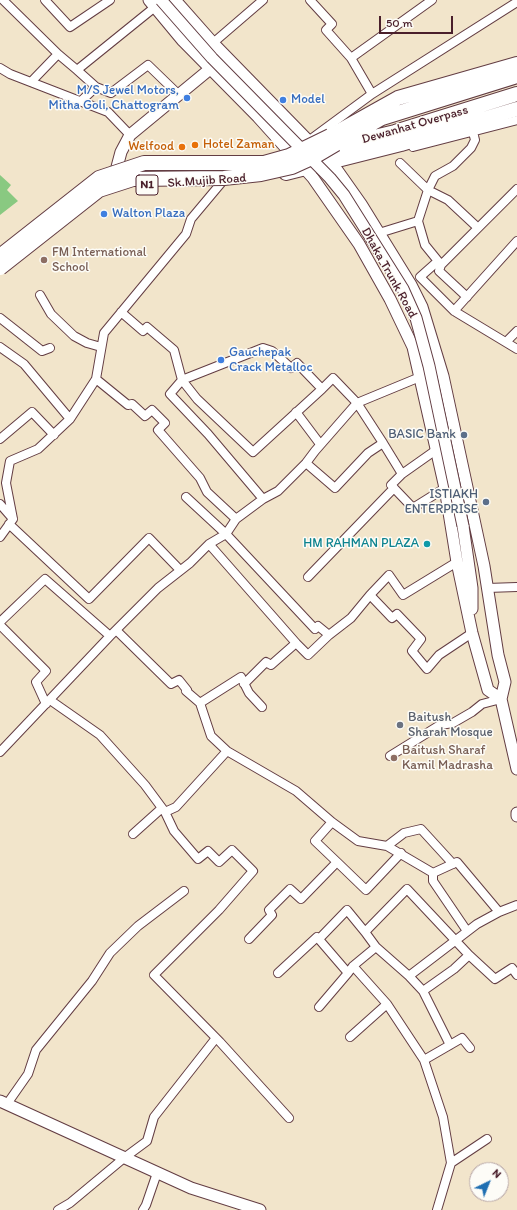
<!DOCTYPE html>
<style>
body{margin:0}
#map{position:relative;width:517px;height:1210px;overflow:hidden;background:#f2e5cb;font-family:Itim,sans-serif}
canvas{display:block}
.north{position:absolute;left:469px;top:1162px;width:40px;height:40px;box-sizing:border-box;background:#fdfcf7;border:1px solid #b5a4a5;border-radius:50%;rotate:43deg;font-size:11px;font-weight:700;line-height:16px;text-align:center;color:#4a1f2b}
.north::after{content:'';display:block;margin:auto;width:14px;height:18px;background:#1f6fb2;clip-path:polygon(50% 0,100% 100%,50% 72%,0 100%)}
.scale{position:absolute;left:379px;top:16px;width:74px;height:18px;box-sizing:border-box;border:2px solid #4a1f2b;border-top:0;padding-left:5px;font-size:12px;line-height:14px;white-space:nowrap;color:#4a1f2b;-webkit-text-stroke:3px #fdfcf7;paint-order:stroke}
</style>
<div id="map">
<canvas width="517" height="1210"></canvas>
<div class="north">N</div>
<div class="scale">50 m</div>
</div>
<script>
const c = document.querySelector('canvas').getContext('2d');
c.lineJoin = 'round';
function paint(path, color) { c.fillStyle = color; c.fill(path, 'evenodd'); }
const shape = rows => new Path2D(rows.map(r => 'M' + r).join(''));
function strokePath(path, color, width, dash) { c.strokeStyle = color; c.lineWidth = width; c.lineCap = dash ? 'butt' : 'round'; c.setLineDash(dash || []); c.stroke(path); }
function label(font, color, halo, rows, align = 'center') {
  c.font = font + ' Itim,sans-serif'; c.lineWidth = 3; c.setLineDash([]); c.textBaseline = 'middle'; c.strokeStyle = halo; c.fillStyle = color; for (const [text, x, y, turn = 0] of rows) {
    c.save(); c.translate(x, y); c.rotate((+turn || 0) * Math.PI / 180); c.textAlign = isNaN(turn) ? turn : align; if (halo) c.strokeText(text, 0, 0); c.fillText(text, 0, 0); c.restore();
  }
}
paint(shape([
 [0,175,11,185,7,190,18,201,0,215]
]), '#89c981');
const street = shape([
 [3,0,58,54],
 [45,0,70,27,110,0],
 [310,0,332,24,326,30,351,58],
 [213,43,263,0],
 [0,68,10,74,108,112,130,135],
 [77,70,96,87],
 [31,82,58,54,77,70,155,7],
 [372,94,351,58,432,0],
 [81,101,96,87,111,93,148,65,178,94],
 [311,139,372,94,517,2],
 [413,147,517,120],
 [400,163,428,190,448,200,477,227],
 [517,189,441,265,438,261,420,277,454,311,517,349],
 [379,233,418,221],
 [438,261,425,245,418,221,428,190,435,176,453,166,471,148,475,140,473,132],
 [441,265,439,271,467,297],
 [40,295,51,314,74,336,87,343,101,347],
 [454,311,517,241],
 [121,312,143,331,147,327,174,350,182,380,197,399,253,452,322,389],
 [0,318,42,351,50,348],
 [506,342,517,331],
 [0,347,24,364,70,419],
 [96,379,128,405,132,404,145,416,152,410,165,423,158,430,200,478,207,492,236,519],
 [296,412,320,444],
 [0,439,32,412,54,435],
 [383,443,402,474,436,450],
 [402,474,391,485,413,508,445,488],
 [186,497,226,534,315,629,318,626,329,635,351,618,370,595,392,618,397,614,421,639,412,651,427,669,439,655,472,633],
 [263,499,208,434,170,394,182,380,263,348,272,351,291,368,297,363,322,389,333,378,357,403,383,443,368,453,335,488,306,463],
 [0,504,13,519,6,483,10,461,38,449,70,419,96,379,104,333,186,234,191,219,222,182],
 [9,524,89,599,149,538,180,570],
 [0,537,13,519],
 [209,544,296,643,271,665,266,662,244,684],
 [308,577,394,488],
 [487,588,517,587],
 [370,595,389,575,403,595,457,562],
 [0,622,45,579,110,636,158,588,190,563,209,544,226,534,236,519,263,499,278,491,306,463,315,451,357,403,420,377],
 [0,625,46,671,36,682,46,704],
 [116,630,171,684,179,680,187,690,186,691,200,703,211,736,227,751,176,807,165,812,174,831,198,859,208,851,219,862,232,850,253,871,219,910,154,975,220,1042,289,1118],
 [296,643,308,655,329,635],
 [50,700,100,735,145,785,165,812],
 [200,703,241,677,249,693,262,707],
 [227,751,296,791,332,822,358,841,387,846,433,873,457,862,499,912,517,905],
 [0,752,110,636],
 [390,756,440,725,453,723,472,712,482,704,501,699],
 [133,834,162,808],
 [387,846,404,833,421,829,453,864],
 [337,862,366,890,401,853],
 [433,873,433,881,467,931],
 [365,932,376,947],
 [249,939,272,915,269,910,290,889,301,899,337,862,315,841,332,822],
 [319,939,347,910,365,932,407,889,469,955,454,969,423,991],
 [469,955,495,979,512,968,517,975],
 [353,966,387,1004,424,1060,443,1117,451,1163,437,1210],
 [278,973,317,937,348,973,353,966,376,947,409,976,477,924,499,912],
 [409,976,423,991,450,1045],
 [319,1007,348,973],
 [350,1037,387,1004],
 [424,1060,462,1038,470,1048],
 [7,1104,28,1074,36,1050,92,981,110,953,138,926,184,891],
 [451,1163,487,1139],
 [58,1210,70,1203,124,1158,147,1141,154,1117,216,1038],
 [143,1210,146,1205,157,1173]
]);
const secondary = shape([
 [149,0,183,41,258,117,313,178,359,244,390,299,413,347,445,488,457,562,472,633,488,690,501,699,517,769],
 [175,0,213,43,337,170,361,204,411,285,422,307,443,376,484,566,498,655,505,682,501,699],
 [117,167,121,152,130,135,210,69],
 [463,526,472,588,472,609],
 [517,813,517,816],
 [0,1101,191,1188,260,1210]
]);
const highway = shape([
 [330,136,398,98,517,64],
 [345,139,382,118,517,76],
 [325,149,395,132,517,94],
 [286,173,401,144,517,109]
]);
strokePath(street, '#633d43', 10);
strokePath(secondary, '#633d43', 13);
strokePath(highway, '#633d43', 16);
strokePath(street, '#fff', 8);
strokePath(secondary, '#fff', 11);
strokePath(highway, '#fff', 14);
const secondaryBridge = shape([
 [161,0,212,58,330,178,344,195,403,289,416,318,429,366,463,526]
]);
const highwayBridge = shape([
 [0,256,99,178,144,163,264,163,289,156,330,136],
 [0,268,99,190,133,179,224,178,261,174,292,167,314,157,336,144]
]);
strokePath(secondaryBridge, '#633d43', 13, []);
strokePath(highwayBridge, '#633d43', 16, []);
strokePath(secondaryBridge, '#fff', 11);
strokePath(highwayBridge, '#fff', 14);
for (const [x, y, r, color] of [
 [187,98,4,"#3f7fe0"],
 [283,100,4,"#3f7fe0"],
 [195,145,4,"#e8710a"],
 [182,147,4,"#e8710a"],
 [104,214,4,"#3f7fe0"],
 [44,260,4,"#8d6e63"],
 [221,360,4,"#3f7fe0"],
 [464,435,4,"#5c6f8a"],
 [486,502,4,"#5c6f8a"],
 [427,544,4,"#0f9aa8"],
 [400,725,4,"#6b7280"],
 [394,758,4,"#8d6e63"]
]) { const dot = new Path2D(); dot.arc(x, y, r, 0, 2 * Math.PI); c.fillStyle = color; c.fill(dot); strokePath(dot, '#fdfcf7', 1.5); }
for (const [x, y, w] of [
 [147,185,22]
]) { const box = new Path2D(); box.roundRect(x - w / 2, y - 10, w, 20, 3); c.fillStyle = '#fdfcf7'; c.fill(box); strokePath(box, '#4a1f2b', 1); }
label('bold 12px', '#4a1f2b', null, [
 ["N1",147,185]
]);
label('13px', '#366cbe', '#fdfcf7', [
 ["M/S Jewel Motors,",179,91,"right"],
 ["Mitha Goli, Chattogram",179,106,"right"],
 ["Model",291,100],
 ["Walton Plaza",112,214],
 ["Gauchepak",229,353],
 ["Crack Metalloc",229,368]
], 'left');
label('13px', '#4a1f2b', '#fdfcf7', [
 ["Dewanhat Overpass",415,125,-16],
 ["Sk.Mujib Road",207,181,-4],
 ["Dhaka Trunk Road",389,273,61]
]);
label('13px', '#c56008', '#fdfcf7', [
 ["Hotel Zaman",203,145],
 ["Welfood",174,147,"right"]
], 'left');
label('13px', '#785e54', '#fdfcf7', [
 ["FM International",52,253],
 ["School",52,268],
 ["Baitush Sharaf",402,751],
 ["Kamil Madrasha",402,766]
], 'left');
label('13px', '#4e5e75', '#fdfcf7', [
 ["BASIC Bank",456,435],
 ["ISTIAKH",478,495],
 ["ENTERPRISE",478,510]
], 'right');
label('13px', '#0d838f', '#fdfcf7', [
 ["HM RAHMAN PLAZA",419,544]
], 'right');
label('13px', '#5b616d', '#fdfcf7', [
 ["Baitush",408,718],
 ["Sharah Mosque",408,733]
], 'left');
</script>
